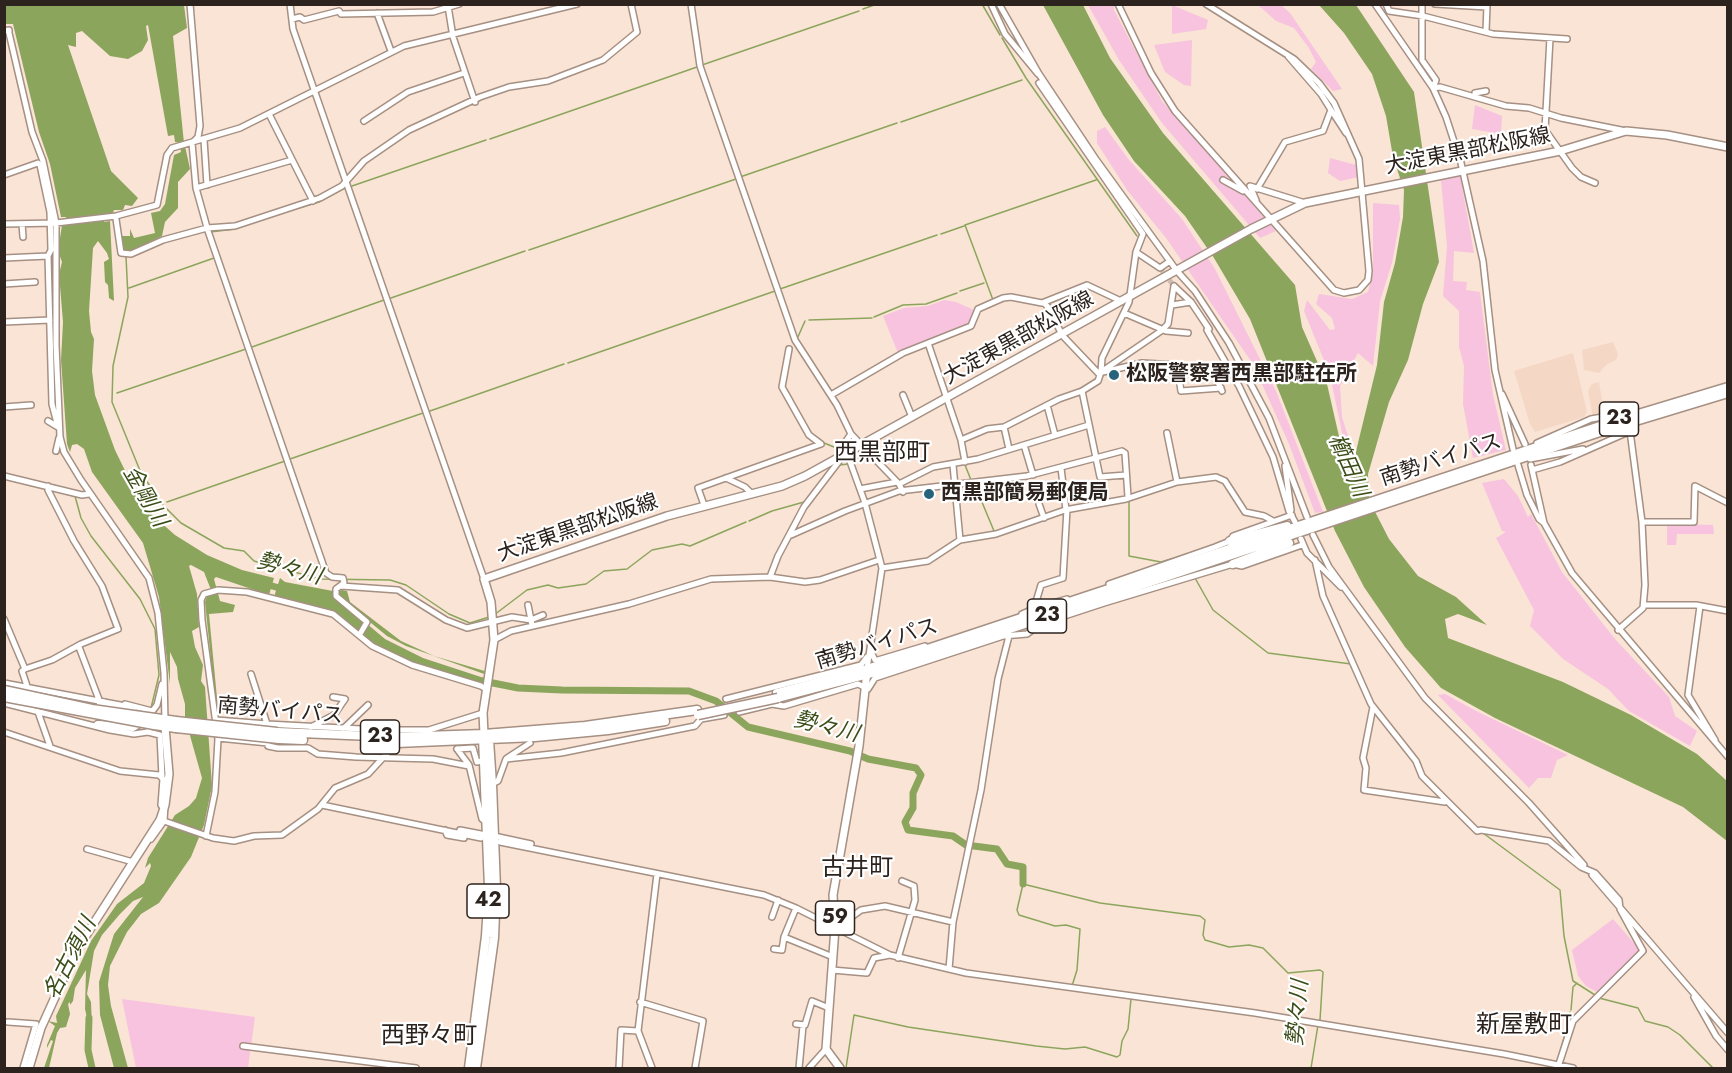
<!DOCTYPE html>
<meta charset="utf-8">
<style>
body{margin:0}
#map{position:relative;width:1732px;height:1073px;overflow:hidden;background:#fae4d5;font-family:Jost,sans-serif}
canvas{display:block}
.frame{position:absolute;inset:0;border:6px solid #2c231e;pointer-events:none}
</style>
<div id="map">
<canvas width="1732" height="1073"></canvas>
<div class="frame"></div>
</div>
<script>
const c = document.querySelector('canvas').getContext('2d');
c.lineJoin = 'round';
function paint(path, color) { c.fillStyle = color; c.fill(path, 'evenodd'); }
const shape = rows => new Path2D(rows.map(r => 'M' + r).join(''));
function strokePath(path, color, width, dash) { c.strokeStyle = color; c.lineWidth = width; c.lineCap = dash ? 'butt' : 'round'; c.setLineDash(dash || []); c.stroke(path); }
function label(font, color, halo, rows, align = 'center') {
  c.font = font + ' Jost,"Noto Sans JP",sans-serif'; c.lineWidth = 4.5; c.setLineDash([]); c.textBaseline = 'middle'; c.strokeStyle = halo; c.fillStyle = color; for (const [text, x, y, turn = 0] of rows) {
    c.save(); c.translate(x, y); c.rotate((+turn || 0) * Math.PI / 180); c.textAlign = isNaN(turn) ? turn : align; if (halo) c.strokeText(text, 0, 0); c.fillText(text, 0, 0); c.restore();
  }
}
paint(shape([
 [1613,342,1618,354,1616,360,1606,365,1599,373,1584,370,1582,350],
 [1573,353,1587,412,1584,417,1535,432,1530,424,1514,371],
 [1599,382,1604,414,1593,417,1588,391,1592,384]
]), '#f4d7c5');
paint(shape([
 [1088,5,1114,5,1114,10,1162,101,1276,231,1260,238,1162,123,1119,60],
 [1172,5,1208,20,1206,29,1172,34],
 [1258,5,1281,5,1290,13,1342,89,1333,91,1311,69,1316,62,1309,48,1294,28,1276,21],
 [1192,40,1191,86,1184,85,1165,72,1154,45],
 [1475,105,1502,116,1501,134,1472,129],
 [1105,127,1129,160,1182,219,1215,269,1276,391,1323,512,1315,513,1289,444,1253,364,1166,238,1127,190,1097,143,1097,131],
 [1330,158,1356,165,1359,177,1340,181,1328,173],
 [1460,175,1474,253,1454,251,1453,281,1467,282,1466,290,1480,292,1493,395,1506,450,1473,458,1463,404,1464,366,1459,347,1459,311,1443,296,1447,246,1441,180],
 [1373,203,1399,205,1400,219,1392,263,1380,301,1373,366,1358,353,1340,386,1342,417,1351,446,1346,451,1330,375,1304,311,1307,300,1330,330,1335,329,1332,318,1316,304,1319,294,1352,299,1368,292,1373,271],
 [944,300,956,302,976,311,970,324,898,353,883,316,904,308,928,306],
 [1504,479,1518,496,1528,517,1531,514,1562,572,1615,639,1669,697,1675,716,1697,731,1690,746,1629,711,1608,689,1563,659,1530,626,1534,610,1496,538,1506,532,1502,531,1482,483],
 [1667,524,1713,525,1714,534,1677,534,1676,545,1667,545],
 [1445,694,1476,711,1568,755,1557,760,1551,778,1538,778,1529,788,1438,695],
 [1613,919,1640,950,1597,992,1586,986,1578,976,1572,950],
 [122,999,255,1017,248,1068,136,1068]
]), '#f7c3de');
paint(shape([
 [4,5,184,5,187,28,173,36,184,143,175,142,174,135,168,136,148,25,146,26,148,40,142,51,128,59,110,56,82,31,76,33,76,47,68,45,111,171,138,198,132,206,125,205,123,210,114,210,112,215,104,215,104,222,110,221,114,301,109,298,108,285,105,282,104,262,109,259,107,253,98,241,93,248,89,311,91,332,94,339,92,371,95,395,115,450,133,487,150,513,175,535,207,555,242,570,274,578,269,595,216,577,214,579,220,601,235,605,233,612,209,614,219,719,217,718,205,602,207,596,213,595,204,572,191,565,189,566,197,594,199,627,192,631,195,647,203,665,201,681,205,687,212,786,204,825,191,857,159,903,141,914,127,932,110,966,108,985,111,1006,128,1068,114,1068,100,1015,99,982,114,934,143,897,133,901,120,914,102,935,94,951,87,994,91,1002,92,1027,89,1027,85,1009,86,970,75,988,73,1001,70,1005,70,1002,68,1004,70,1014,66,1027,60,1028,57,1033,49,1068,44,1068,53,1041,51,1040,47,1048,47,1045,55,1026,48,1021,57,1023,56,1016,91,941,117,904,144,883,151,866,150,863,145,868,148,858,175,815,189,806,196,798,202,778,185,718,185,704,178,679,177,667,170,652,170,684,159,597,143,543,92,472,84,449,77,444,72,445,70,452,67,444,61,360,63,322,59,274,62,262,58,251,62,225,66,225,66,217,61,217,50,164,39,132,13,24,5,24],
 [1043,5,1083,5,1110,58,1163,133,1295,285,1302,327,1327,384,1349,480,1377,365,1384,302,1395,263,1403,217,1404,190,1393,157,1386,116,1372,74,1344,33,1319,5,1356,5,1414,92,1439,262,1423,304,1408,360,1389,402,1368,474,1369,500,1389,539,1418,576,1456,597,1487,625,1458,614,1445,619,1448,638,1563,682,1631,715,1697,754,1727,781,1727,841,1683,807,1495,718,1441,688,1405,647,1364,587,1335,531,1250,319,1214,258,1185,216,1134,161,1103,115],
 [185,146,190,169,178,182,178,208,165,222,162,236,131,251,123,252,122,236,130,236,130,229,134,238,155,233,151,213,160,211,165,204,174,155,181,152,180,147],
 [280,578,285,582,333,591,334,593,342,590,347,591,350,602,401,641,434,656,488,672,487,675,406,646,387,636,338,596,334,596,385,639,423,658,487,679,485,684,418,665,372,644,340,615,325,609,274,597]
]), '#8ca55d');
strokePath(shape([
 [982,4,1000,35],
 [863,9,877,4],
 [1002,38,1026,78,1137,236],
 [702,65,859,11],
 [901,122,1022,80],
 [490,139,697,67],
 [740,177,897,123],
 [352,186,486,140],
 [299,208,319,202,345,188],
 [210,232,235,229],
 [941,234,964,226],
 [529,250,736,179],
 [126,257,128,297,113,366,112,402,141,473,163,505,181,523,224,548,244,551,254,561,320,579,390,580,406,585,449,614,470,623,489,617],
 [129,288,214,258],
 [780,289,937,235],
 [960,291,984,283],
 [391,298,525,251],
 [993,300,965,225,1096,180],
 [874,317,903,305,926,304,957,293],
 [809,320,872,318],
 [797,339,805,321],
 [252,347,384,300],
 [568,363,775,291],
 [117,393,246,349],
 [430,411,564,364],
 [824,443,839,449],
 [851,455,863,461,872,460],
 [290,459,423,413],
 [854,463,863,461],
 [840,465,848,464],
 [965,465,971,480],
 [974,483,994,531],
 [64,493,75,496,81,518,91,536,140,599,155,629,159,675,151,708],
 [1129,500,1129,556,1161,562,1187,554],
 [167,502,285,461],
 [749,521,772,511,804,502],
 [1195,578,1213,610,1268,653,1351,664],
 [494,615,527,590,548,585,558,588,586,584,604,571,627,569,652,550,682,544,690,546,746,522],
 [1409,748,1420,762,1422,770],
 [1483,833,1560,890,1564,936,1573,981,1595,995],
 [1072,986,1077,970,1080,929,1066,925,1055,926,1019,915,1017,910,1023,884,1100,903,1200,916,1205,920,1203,935,1205,940,1229,947,1249,945,1263,948,1288,973,1320,970,1323,972,1320,1020],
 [1599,998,1638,1008,1645,1021,1668,1027,1680,1035,1713,1068],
 [1571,1010,1573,987,1577,983],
 [1567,1028,1570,1012],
 [1558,1059,1566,1031],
 [846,1068,854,1015,908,1027,1036,1046,1065,1049,1085,1047,1117,1057,1120,1055,1122,1041,1128,1029,1131,999],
 [1311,1068,1318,1025]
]), '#8ca55d', 1.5);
strokePath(shape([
 [262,583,286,590],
 [483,681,518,688,562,690,689,691,716,701,748,727,850,751,868,759,916,768,921,775,913,793,913,808,905,822,908,830,953,836,966,845,997,849,1007,864,1023,867,1023,884],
 [89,1018,88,1050,92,1068]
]), '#8ca55d', 7);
strokePath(shape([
 [1160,268,1174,286],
 [1632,408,1635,429]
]), '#d1bdb0', 5, [5, 2.5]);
const minor = shape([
 [190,4,200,126,198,137,192,143,196,188],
 [290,4,293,29,484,579],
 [691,4,700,66,795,340,837,405,851,434,899,484,903,492],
 [991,4,1005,34,1038,74],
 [999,4,1039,74,1095,158,1177,271,1195,291,1229,343,1269,418,1307,517],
 [1118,4,1151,73,1175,111,1334,290,1344,293,1359,290,1368,280,1369,271,1359,159,1334,103,1319,83,1294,59,1206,4],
 [1375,4,1433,88,1446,117,1461,163,1483,261,1495,370,1513,449],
 [1386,4,1389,11,1423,16,1493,34,1567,39],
 [1422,4,1422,60,1436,80,1433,88],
 [1435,4,1487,7],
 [448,6,453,37,475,102],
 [377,13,391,51],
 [292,19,300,17,304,20,339,11,341,14,433,12,459,4],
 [4,31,9,30,9,33,32,132,43,161,56,223,56,345,60,437,64,452,81,480,149,578,158,613,164,673,165,723],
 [1486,31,1487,6],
 [1550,38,1545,130,1572,168,1581,177,1595,183],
 [1288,56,1321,94,1331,110],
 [1039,83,1143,234,1136,252,1129,302,1102,358,1101,372],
 [1433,88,1440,87,1506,106,1529,108,1561,118,1626,131],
 [1475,93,1486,91],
 [269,114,313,201],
 [364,121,408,92,464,73],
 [204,140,207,185],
 [292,160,196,188,208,231,326,573,332,577,343,578,344,583,336,589,336,596,367,622,360,634],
 [4,175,38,163,40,165,50,212,51,250,48,256,52,404,58,427,48,421],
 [1223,180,1243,191],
 [1257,189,1285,142,1323,131,1331,110,1346,133],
 [1256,200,1250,186,1305,203],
 [116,219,121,253,131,254,163,240,207,228,235,226,320,198,342,186,364,161,409,130,480,97,509,87,548,81,603,60,637,32,631,4],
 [4,224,56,223,116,216,157,205,167,155,172,148,240,128,404,46,577,4],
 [22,224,23,237],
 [1136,252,1160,268,1170,261],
 [4,258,48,256],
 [4,284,35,282],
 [1174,286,1191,302,1209,329,1207,330,1239,386,1273,457,1289,511,1295,522],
 [1044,303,1049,308,1062,335,1100,375],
 [1172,305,1191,302],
 [1124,313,1166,331,1188,333],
 [4,322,50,320],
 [928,343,961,440,965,462],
 [1177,365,1181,391,1221,388],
 [1103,372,1142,363,1177,365,1190,371,1215,376,1222,391],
 [1082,391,1100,477,1126,475],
 [1502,394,1525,444],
 [831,395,903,353,971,326,978,309,1003,298,1011,297,1042,303,1087,285,1121,301],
 [903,395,912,417],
 [1047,405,1055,435],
 [4,407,31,405],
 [1004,427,1009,449],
 [1167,433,1177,482],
 [851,434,839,451,848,456,865,503,882,568,867,669],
 [961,440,987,429,1004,427,1059,399,1082,391,1098,381,1101,372,1161,331,1168,324,1174,286],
 [1537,443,1591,419,1608,416],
 [1024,445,1033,475],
 [56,451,59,438],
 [1530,459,1583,449],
 [953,465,960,540],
 [1518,465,1527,495,1539,519,1544,523],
 [1531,465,1544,523,1572,573,1728,757],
 [1285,466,1291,510],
 [1061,468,1066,510],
 [1532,470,1560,462,1635,429],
 [4,476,82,495,89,494],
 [726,478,745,487,752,494],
 [899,484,933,467,978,459,1089,425],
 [860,489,897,482],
 [1039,504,1044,518],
 [704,505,698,488,821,444,809,435,782,387,789,349],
 [1642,522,1694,522,1695,486,1728,503],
 [791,535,845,511,899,491,1027,476,1122,451,1125,453,1128,497],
 [1313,535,1329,567,1425,698,1529,803,1584,865],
 [1301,539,1307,553,1341,587],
 [1315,560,1323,596,1371,704,1416,761,1422,776,1477,831,1481,830,1549,841,1581,867,1595,873,1619,900,1620,909,1643,951,1573,1021,1558,1067],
 [882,568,928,561,960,540,996,534,1065,510,1126,499,1177,482,1216,477,1225,481,1245,512,1264,516,1273,521],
 [770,577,778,556,804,507,843,456],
 [1109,584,1215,547,1230,541,1233,536,1292,515],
 [341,586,398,590,446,620,467,628,512,617,531,620,532,625],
 [1035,602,1042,606,1067,599],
 [528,605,531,620,543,615],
 [1035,605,1041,585,1063,578,1067,509],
 [1644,605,1696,605,1728,611],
 [1700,606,1688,695,1715,740],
 [1022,614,1029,611,1035,602],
 [4,619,25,669,22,671,28,689],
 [1618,630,1643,608,1645,585,1642,522,1630,431],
 [494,640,511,631,629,604,711,579,770,577,805,582,820,580,879,560],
 [79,647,101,705],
 [871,652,875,660,878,660,925,646],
 [25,669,52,660,81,644,118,629,102,586,74,541,48,490,48,486],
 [4,683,104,702],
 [726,699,861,665,867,657],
 [4,703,110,730,134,734,148,732,149,729],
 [125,704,152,711],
 [1373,707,1363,758,1366,768,1364,790,1445,802],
 [38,712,50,746],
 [739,712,772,704,784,706,858,684,868,689,875,678,1003,636,1027,634,1040,624,1104,603,1233,564,1242,566,1302,545],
 [151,713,157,705,162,684],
 [216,720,267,724,251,674],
 [311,727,334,715,345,699,333,697],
 [343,729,368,705],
 [4,732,120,771,159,775,163,779,161,805,164,809],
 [148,732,160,735,162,777],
 [218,738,268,743],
 [457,749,469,765,482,819,485,821],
 [457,749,473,748,477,762,482,761],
 [507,758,530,743],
 [469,766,433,759,356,757,318,754,308,748,278,748,268,746,267,724,380,730,429,730,483,713],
 [492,784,498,781,506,759,561,753,695,726,701,719,724,715],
 [322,805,481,838],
 [164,821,213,838,234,841,254,836,282,835,318,809,335,788,368,774,391,749],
 [445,830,447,835,464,838],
 [460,830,486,835],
 [206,836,215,792,218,739,202,620,201,600,204,594,218,590,247,592,333,614,372,646,412,665,481,686,487,690],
 [494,836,531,844],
 [151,839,164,821,165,805],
 [500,842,764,895,796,908,890,955,966,973,1255,1013,1504,1054,1573,1068],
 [87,849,133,862],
 [1592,875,1728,1033],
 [796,908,784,937,833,957],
 [772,917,778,900],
 [840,930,846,921,861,910,885,906,953,922],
 [774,949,782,950,784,937],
 [898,958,915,900,914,886,902,881],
 [949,969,953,922,981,790,998,679,1009,636],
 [832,970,867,973,874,958,890,955],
 [1694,997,1716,1036,1728,1050],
 [640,1002,703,1021,695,1068],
 [8,1022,36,1024,23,1068],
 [796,1024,805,1025,812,1001,829,1008],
 [243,1046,416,1068],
 [619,1068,621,1030,638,1031],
 [652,1068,638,1031,657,874],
 [799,1068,803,1026],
 [809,1068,826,1049]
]);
const major = shape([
 [484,734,483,713,494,640,491,602,484,579,667,516,782,486,805,476,1251,229,1305,203,1560,151,1626,131,1667,135,1728,147],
 [29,1068,41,1028,76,951,160,820,165,805,169,774,165,727],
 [840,1068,826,1049,835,928,833,895,859,746,867,671]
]);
const highway = shape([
 [1230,541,1287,526],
 [1233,564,1289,543],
 [777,693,867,669,1615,421,1728,387],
 [778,698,899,666,1606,430,1728,393],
 [101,703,128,708,137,716],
 [155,718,176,721],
 [98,725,133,727,139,723],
 [154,725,176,728],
 [277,732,395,737,484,734,585,726,697,710],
 [279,739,303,740],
 [397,743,535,737,608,730,665,721],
 [469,1068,486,936,489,888,483,737],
 [476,1068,494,938,496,889,492,784,489,740,486,737]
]);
strokePath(minor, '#a59083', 8);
strokePath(major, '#a59083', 10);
strokePath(highway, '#a59083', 11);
strokePath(minor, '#fff', 5);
strokePath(major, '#fff', 7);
strokePath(highway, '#fff', 8);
const highwayBridge = shape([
 [4,690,92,709,155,718],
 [4,697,154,725],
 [698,715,778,698],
 [176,721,277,732],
 [176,728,279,739]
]);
strokePath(highwayBridge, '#a59083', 11, []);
strokePath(highwayBridge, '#fff', 8);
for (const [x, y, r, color] of [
 [1114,375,6,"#28637b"],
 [929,494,6,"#28637b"]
]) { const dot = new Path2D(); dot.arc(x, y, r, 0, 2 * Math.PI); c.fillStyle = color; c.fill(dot); strokePath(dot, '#fff', 2); }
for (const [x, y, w] of [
 [1619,419,39],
 [1047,616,39],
 [380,737,39],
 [488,901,42],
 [835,918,39]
]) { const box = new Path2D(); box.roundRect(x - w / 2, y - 17, w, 34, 4.5); c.fillStyle = '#fff'; c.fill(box); strokePath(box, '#2c231e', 1.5); }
label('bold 20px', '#2c231e', null, [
 ["23",1619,419],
 ["23",1047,616],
 ["23",380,737],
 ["42",488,901],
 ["59",835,918]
]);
label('21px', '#2c231e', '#fff', [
 ["大淀東黒部松阪線",1468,152,-11],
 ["大淀東黒部松阪線",1019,339,-29],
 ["南勢バイパス",1441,461,-18],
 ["大淀東黒部松阪線",578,529,-19],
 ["南勢バイパス",877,645,-17],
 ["南勢バイパス",280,712,5]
]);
label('bold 21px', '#2c231e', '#fff', [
 ["松阪警察署西黒部駐在所",1126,375],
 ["西黒部簡易郵便局",941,494]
], 'left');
label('italic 22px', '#3c4d18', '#fff', [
 ["櫛田川",1347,466,66],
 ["金剛川",144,497,60],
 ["勢々川",289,570,15],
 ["勢々川",826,728,14],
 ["名古須川",71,959,-63],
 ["勢々川",1299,1013,-85]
]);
label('24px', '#2c231e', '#fff', [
 ["西黒部町",882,454],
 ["古井町",857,869],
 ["新屋敷町",1524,1026],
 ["西野々町",429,1037]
]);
</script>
